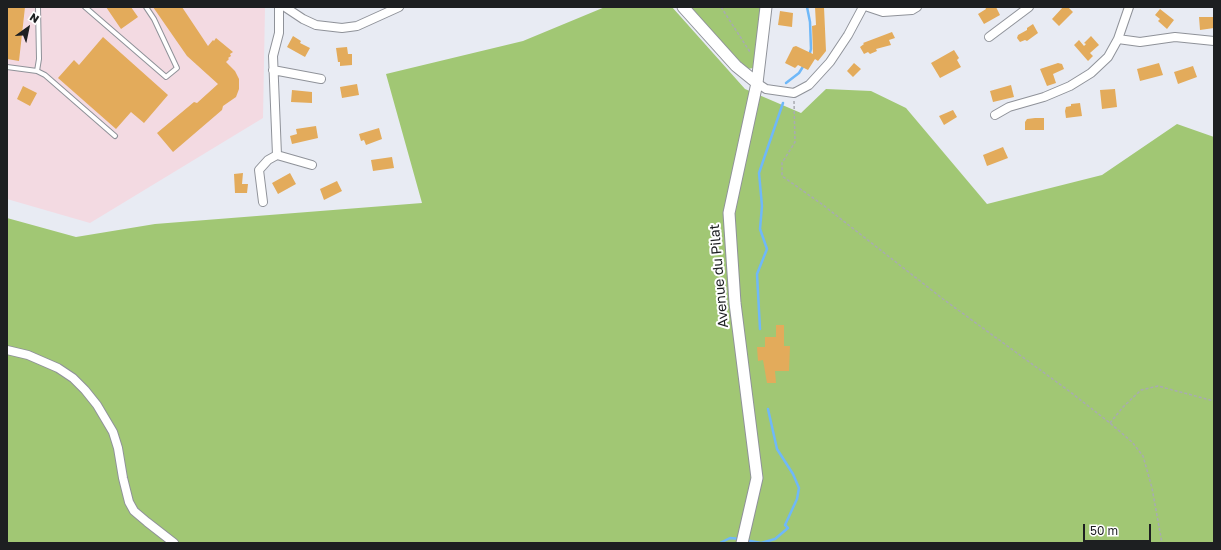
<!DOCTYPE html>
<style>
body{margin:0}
#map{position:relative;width:1221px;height:550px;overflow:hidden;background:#e8ebf3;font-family:"Golos Text",sans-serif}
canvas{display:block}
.frame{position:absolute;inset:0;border:8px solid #1d1f21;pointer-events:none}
.north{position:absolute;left:8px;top:8px;width:40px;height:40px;-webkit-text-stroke:3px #fff;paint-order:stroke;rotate:33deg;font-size:11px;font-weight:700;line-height:16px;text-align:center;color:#1d1f21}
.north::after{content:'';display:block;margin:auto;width:14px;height:18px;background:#1d1f21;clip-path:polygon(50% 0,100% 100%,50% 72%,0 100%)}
.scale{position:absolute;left:1083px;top:524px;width:68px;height:18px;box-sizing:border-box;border:2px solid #1d1f21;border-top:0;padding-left:5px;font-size:12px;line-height:14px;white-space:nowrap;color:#1d1f21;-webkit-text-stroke:3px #fff;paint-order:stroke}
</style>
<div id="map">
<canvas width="1221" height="550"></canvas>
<div class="frame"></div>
<div class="north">N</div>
<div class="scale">50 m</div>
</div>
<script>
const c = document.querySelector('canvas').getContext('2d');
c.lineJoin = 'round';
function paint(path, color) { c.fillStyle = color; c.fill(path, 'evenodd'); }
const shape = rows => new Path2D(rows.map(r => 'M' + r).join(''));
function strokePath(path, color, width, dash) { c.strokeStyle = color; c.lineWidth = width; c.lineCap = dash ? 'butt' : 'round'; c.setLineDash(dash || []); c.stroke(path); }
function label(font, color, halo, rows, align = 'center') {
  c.font = font + ' "Golos Text",sans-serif'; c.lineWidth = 4; c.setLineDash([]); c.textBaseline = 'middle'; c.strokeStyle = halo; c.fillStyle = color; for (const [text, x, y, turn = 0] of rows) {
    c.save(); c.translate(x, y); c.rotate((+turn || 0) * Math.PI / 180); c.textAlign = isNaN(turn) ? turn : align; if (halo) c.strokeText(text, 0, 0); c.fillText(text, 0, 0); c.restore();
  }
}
paint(shape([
 [7,7,265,7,263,118,90,223,7,199]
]), '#f3dae2');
paint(shape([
 [605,7,672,7,745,89,801,113,826,89,871,91,906,108,987,204,1102,175,1177,124,1214,137,1214,543,7,543,7,218,76,237,155,224,422,203,386,74,523,41],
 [691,7,761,7,753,68,748,69,731,53]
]), '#a1c774');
strokePath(shape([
 [807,7,810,22,811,49,809,56],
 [786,83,799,73,804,65],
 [760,329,757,274,767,249,760,229,762,206,759,173,783,103],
 [745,540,761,543,775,539,788,528,785,525,797,499,799,488,793,474,777,449,768,409],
 [720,543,730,538,741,539]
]), '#6fb8f8', 2.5);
paint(shape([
 [7,7,25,7,19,61,7,59],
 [106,7,131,7,138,17,121,29],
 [153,7,182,7,208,46,213,40,214,41,216,38,233,52,230,54,231,56,228,58,229,59,226,62,235,71,239,79,239,89,236,97,223,106,222,110,173,152,157,133,194,102,197,103,218,84,187,56],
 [815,7,824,7,826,51,818,61,815,59,808,70,798,65,795,68,785,63,793,47,796,46,813,54,812,26,816,25],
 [985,7,996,7,1000,15,984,24,978,14,986,9],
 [1063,7,1068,7,1073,12,1059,26,1052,19],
 [1160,9,1174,20,1167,29,1158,21,1160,19,1155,15],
 [780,11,793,13,792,27,778,25],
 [1199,17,1214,17,1214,28,1200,30],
 [1033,24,1038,33,1027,41,1025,40,1020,42,1017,38,1018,35,1027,30,1027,28],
 [892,32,895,38,889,40,891,45,876,49,877,51,870,54,868,52,864,54,860,47,864,44,863,43],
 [293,36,301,41,300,43,310,48,305,57,287,47],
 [1091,36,1099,45,1090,53,1093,56,1088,61,1074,45,1079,40,1084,46,1086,44,1084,43],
 [103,37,168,95,144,123,131,112,116,129,58,78,74,60,79,65],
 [347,47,348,54,352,54,352,65,340,66,340,62,338,62,336,48],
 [954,50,959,58,957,60,961,67,940,78,931,63],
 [854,63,861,69,853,77,847,71],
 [1058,63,1062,64,1064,69,1053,74,1056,83,1047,86,1040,69],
 [1159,63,1163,75,1140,81,1137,69],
 [1193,66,1197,77,1178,84,1174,72],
 [357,84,359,95,342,98,340,87],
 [1011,85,1014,97,993,102,990,91],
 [23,86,37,93,30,106,17,99],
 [1115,89,1117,107,1102,109,1100,90],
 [292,90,312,92,312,103,291,102],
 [1080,103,1082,116,1066,118,1065,111,1066,107,1071,106,1071,104],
 [953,110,957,117,944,125,939,116],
 [1035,118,1044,118,1044,130,1025,130,1025,122,1027,119],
 [316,126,318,138,292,144,290,136,297,134,296,129],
 [379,128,382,139,366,145,364,140,361,141,359,134],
 [1003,147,1008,158,987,166,983,155],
 [392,157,394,168,373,171,371,160],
 [243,173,242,184,248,184,247,193,235,193,234,174],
 [290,173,296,184,278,194,272,183],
 [337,181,342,191,324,200,320,189],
 [776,325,784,325,784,346,790,346,789,371,775,371,776,383,767,383,763,360,758,361,757,347,765,347,765,337,776,337]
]), '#e3ab5b');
const lane = shape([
 [85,7,166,77,177,68,154,19,146,7],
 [7,67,37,71,45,75,115,136],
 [37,71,39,59,38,7]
]);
const street = shape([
 [285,7,303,19,316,25,342,28,357,26,399,7],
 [868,7,883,12,912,10,917,7],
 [989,37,1029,7],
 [1118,39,1140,42,1175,37,1214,41],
 [273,70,321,79],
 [757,83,766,89,794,93,809,85,830,62,848,35,863,7],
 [995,115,1009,107,1044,97,1070,86,1091,73,1108,57,1118,39,1129,7],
 [277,155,312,165],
 [263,202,259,170,268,160,277,155,273,56,279,33,279,7],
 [7,350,28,355,58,368,73,378,85,390,97,405,113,432,118,448,123,478,129,502,134,511,147,522,174,543]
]);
const secondary = shape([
 [683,7,736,66,757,83],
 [742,543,757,478,735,303,729,213,757,83,766,7]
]);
strokePath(lane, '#8f9299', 6);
strokePath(street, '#8f9299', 10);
strokePath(secondary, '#8f9299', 13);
strokePath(shape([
 [721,7,750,52],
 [794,101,795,142,782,163,782,176,823,205,943,299,1069,391,1110,423,1132,442,1143,456,1152,488,1162,543],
 [1110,423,1123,407,1141,390,1158,386,1214,401]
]), '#a8abb1', 1.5, [3, 2]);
strokePath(lane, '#fff', 4);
strokePath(street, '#fff', 8);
strokePath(secondary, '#fff', 11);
label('14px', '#1d1f21', '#fff', [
 ["Avenue du Pilat",719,276,-95]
]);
</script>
